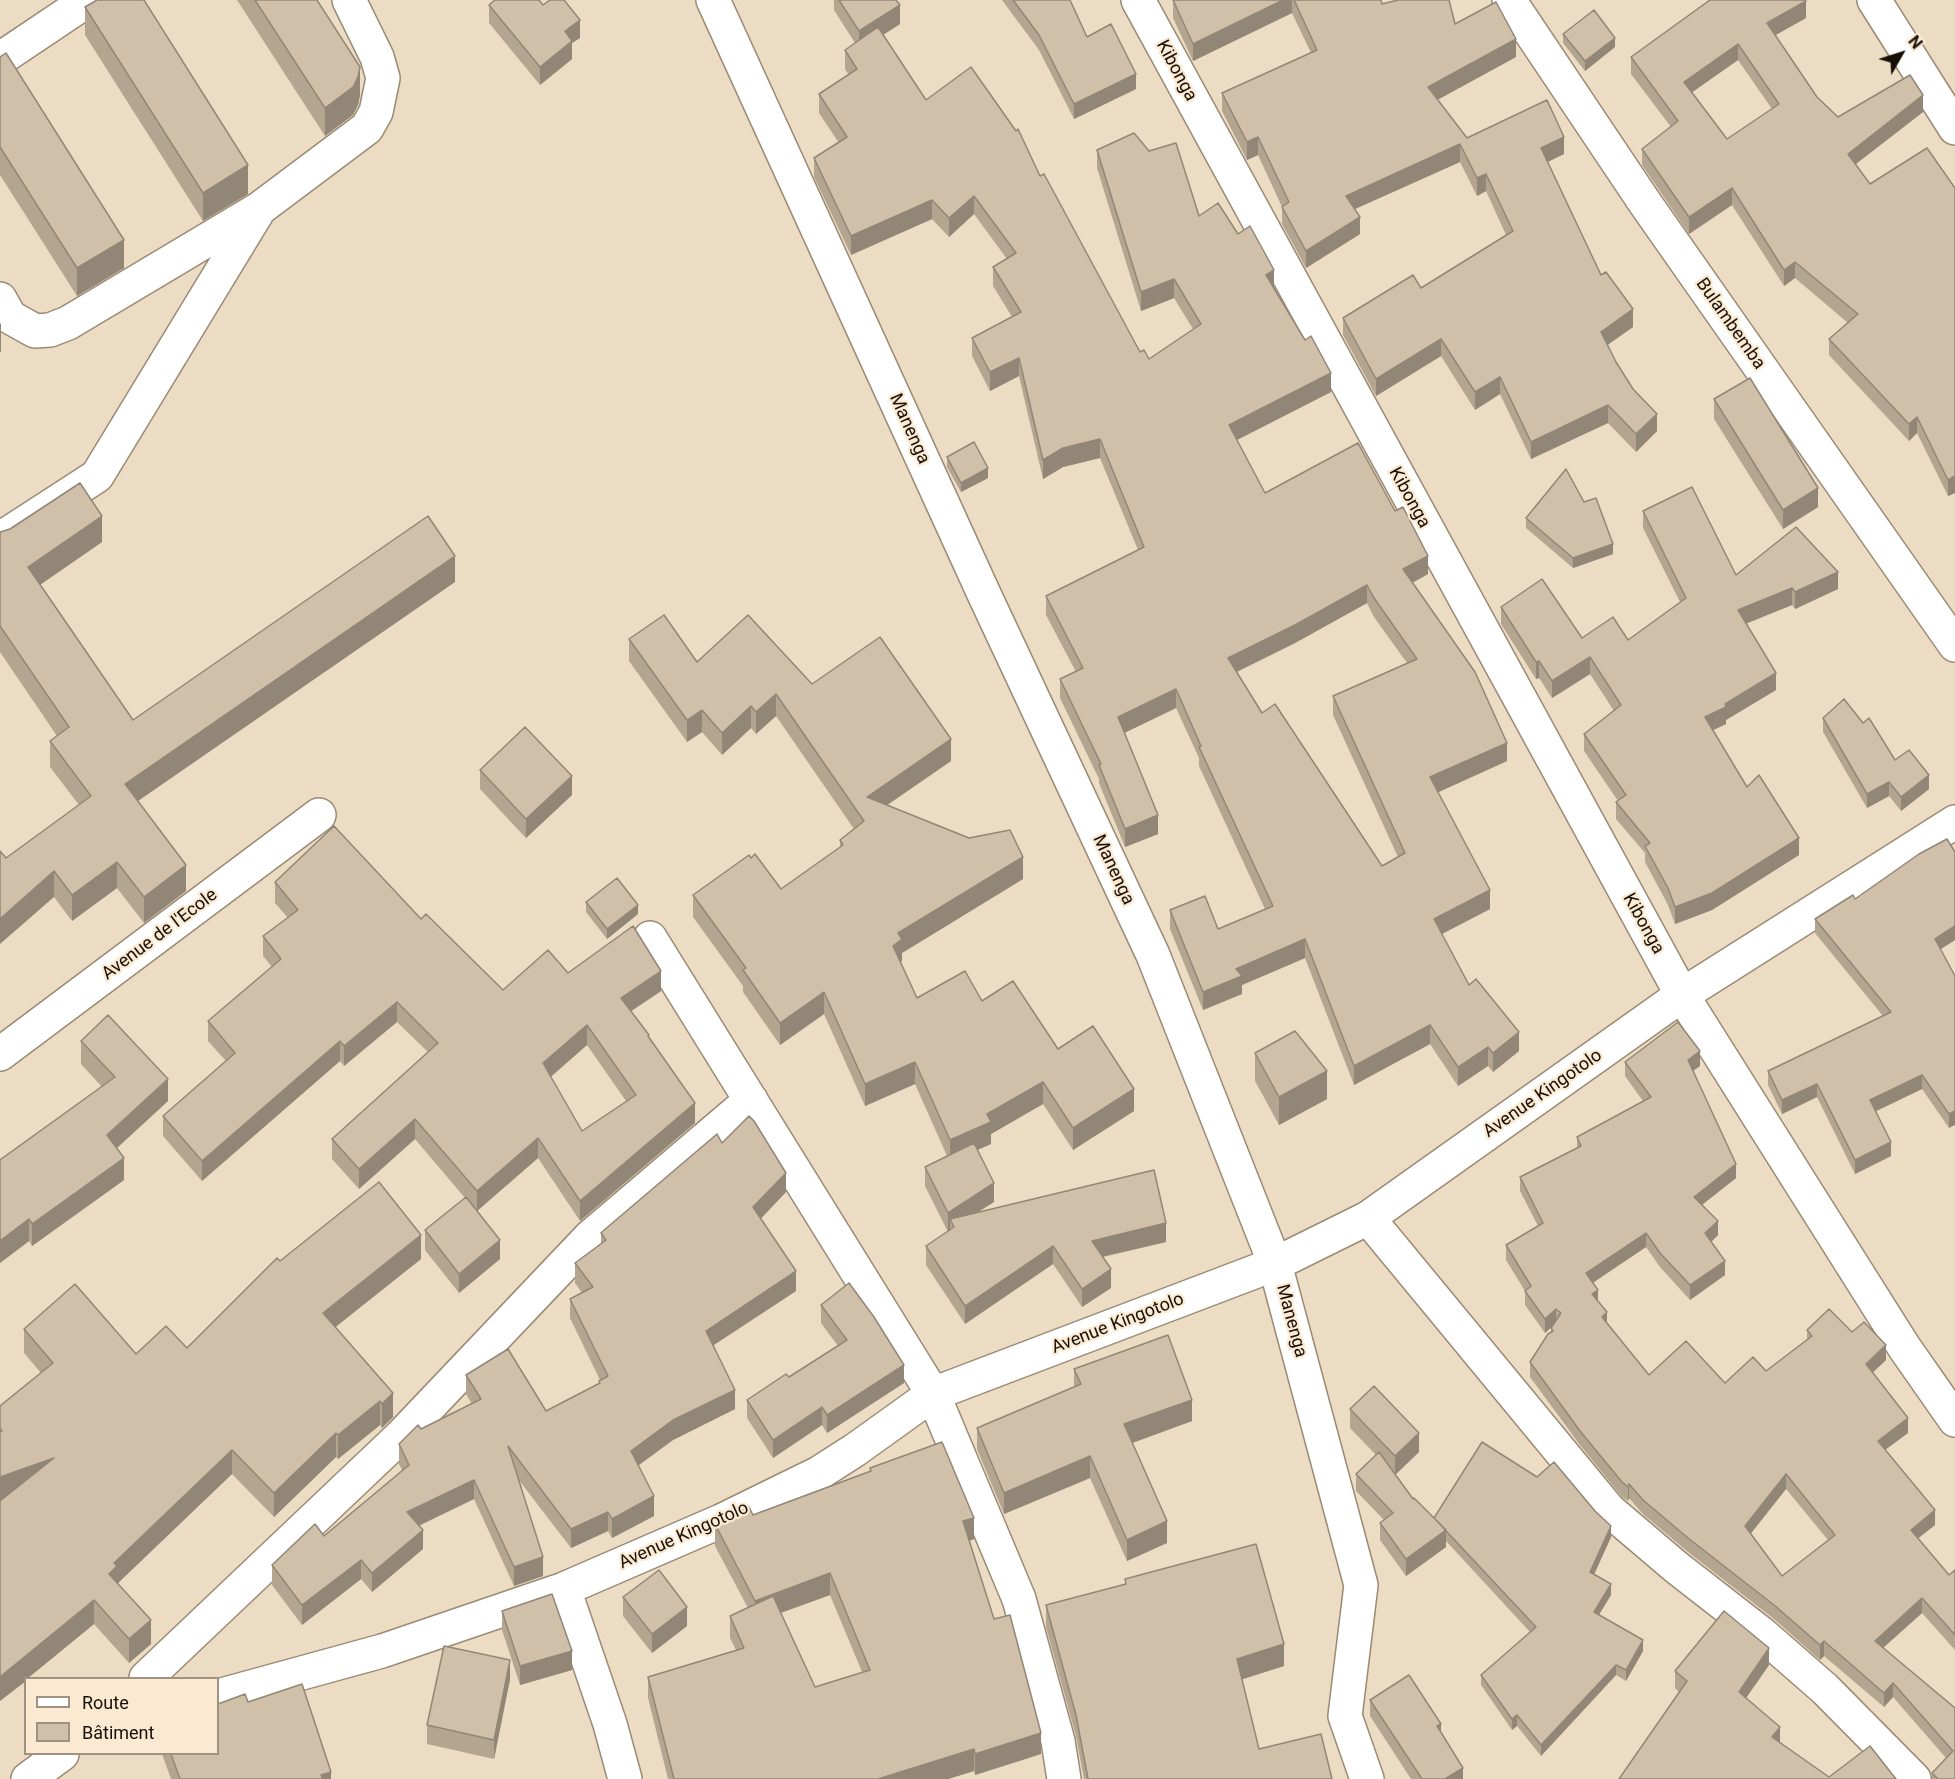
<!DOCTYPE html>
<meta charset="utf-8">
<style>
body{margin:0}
#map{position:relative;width:1955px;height:1779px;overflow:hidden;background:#eddcc4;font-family:Roboto,sans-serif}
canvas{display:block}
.legend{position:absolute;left:24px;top:1677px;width:195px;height:78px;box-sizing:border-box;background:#fbe9d1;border:2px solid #9f9281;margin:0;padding:8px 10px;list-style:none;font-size:18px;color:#161008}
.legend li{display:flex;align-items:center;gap:12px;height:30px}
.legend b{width:30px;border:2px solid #9f9281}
.north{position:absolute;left:1871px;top:24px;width:60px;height:60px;-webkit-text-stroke:4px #fbe9d1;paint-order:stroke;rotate:51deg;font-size:16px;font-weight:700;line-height:24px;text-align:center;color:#161008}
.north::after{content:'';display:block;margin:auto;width:21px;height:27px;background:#161008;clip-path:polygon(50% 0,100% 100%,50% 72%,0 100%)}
</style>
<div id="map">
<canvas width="1955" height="1779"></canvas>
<ul class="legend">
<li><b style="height:8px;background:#fff"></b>Route</li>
<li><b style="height:16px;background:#d1c0a9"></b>Bâtiment</li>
</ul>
<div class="north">N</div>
</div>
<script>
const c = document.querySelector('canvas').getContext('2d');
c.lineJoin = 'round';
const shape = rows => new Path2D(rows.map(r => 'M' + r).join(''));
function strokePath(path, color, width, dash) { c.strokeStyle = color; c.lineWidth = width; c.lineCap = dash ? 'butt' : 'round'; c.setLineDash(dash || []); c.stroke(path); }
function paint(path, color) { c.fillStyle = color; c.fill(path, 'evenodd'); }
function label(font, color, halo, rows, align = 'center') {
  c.font = font + ' Roboto,sans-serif'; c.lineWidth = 4.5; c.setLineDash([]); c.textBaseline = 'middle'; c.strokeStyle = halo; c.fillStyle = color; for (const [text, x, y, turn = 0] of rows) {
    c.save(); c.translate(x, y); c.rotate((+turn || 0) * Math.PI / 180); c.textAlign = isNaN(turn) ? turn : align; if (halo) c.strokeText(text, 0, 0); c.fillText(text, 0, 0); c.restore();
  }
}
const minor = shape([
 [713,0,984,594,1153,955,1275,1264,1361,1585,1345,1716,1367,1779],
 [1138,0,1682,995,1904,1347,1955,1420],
 [1509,0,1645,203,1955,645],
 [1874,0,1955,128],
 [0,59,88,0],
 [0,299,10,317,35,331,50,330,68,323,259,209,367,128,376,112,383,78,377,57,349,0],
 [0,539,97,476,257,213],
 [650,938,933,1394,1019,1599,1058,1741,1064,1779],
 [0,1054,319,815],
 [1368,1218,1609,1510,1676,1567,1762,1634,1825,1689,1914,1779],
 [564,1589,610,1724,625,1779],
 [146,1678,401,1436,590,1237,751,1100],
 [218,1696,382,1651,564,1589,721,1521,819,1473,855,1450,933,1394,1275,1264,1368,1218,1682,995,1955,822],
 [28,1779,62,1754]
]);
strokePath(minor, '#9b8a74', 36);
strokePath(minor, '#fff', 33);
paint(shape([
 [237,0,317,0,360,95,358,105,353,115,325,136],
 [834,0,896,0,900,24,883,35,926,100,1040,176,1140,352,1149,359,1193,329,1174,298,1141,311,1097,168,1097,150,1199,216,1274,288,1331,392,1237,440,1265,493,1428,574,1412,583,1507,761,1438,792,1490,909,1442,934,1469,985,1519,1051,1493,1072,1488,1066,1458,1086,1430,1044,1354,1085,1305,958,1242,985,1242,994,1203,1010,1170,929,1170,910,1218,929,1265,909,1199,766,1199,758,1176,708,1124,733,1158,834,1125,847,1099,783,1099,779,1060,698,1060,679,1076,672,1046,615,1046,596,1138,550,1100,458,1063,467,1043,479,1019,376,990,391,972,356,972,338,1012,317,993,286,993,267,1007,259,974,214,949,237,932,219,851,255,814,177,814,158,839,143,819,113,819,94,849,75,845,69,845,50,855,43,834,10],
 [1367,603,1374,617,1407,663,1333,696,1333,715,1398,857,1382,866,1262,713,1237,672,1295,643],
 [1002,0,1070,0,1087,37,1136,89,1074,119,1039,50],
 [1173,0,1381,0,1382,4,1455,24,1516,57,1437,100,1467,138,1564,154,1548,162,1601,275,1633,327,1608,345,1616,362,1657,431,1636,452,1608,423,1531,459,1500,394,1475,410,1441,356,1376,396,1343,335,1343,318,1421,288,1506,235,1486,191,1477,196,1460,162,1355,209,1360,234,1306,268,1282,224,1282,207,1258,155,1247,160,1222,111,1222,93,1311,53,1292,13,1193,61,1173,18],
 [489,5,580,38,572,43,572,59,540,85,489,23],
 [85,7,248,194,203,221,85,35],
 [1806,18,1775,35,1817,97,1838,117,1923,112,1856,164,1870,184,1955,188,1955,493,1948,496,1917,433,1909,441,1829,355,1829,339,1848,323,1795,278,1784,286,1732,205,1689,234,1642,165,1642,149,1671,127,1631,74,1631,57],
 [1738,60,1772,109,1727,139,1692,92],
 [1563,34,1615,47,1585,71,1563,43],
 [0,57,124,268,77,296,0,175],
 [1714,399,1818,507,1783,529,1714,419],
 [947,457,988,478,961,492,947,467],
 [1643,511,1736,575,1838,589,1795,609,1792,605,1746,623,1776,690,1726,720,1726,724,1713,730,1747,787,1799,855,1712,910,1675,924,1668,905,1645,862,1645,853,1616,819,1616,802,1618,801,1584,751,1584,734,1614,711,1590,674,1552,698,1539,678,1536,679,1501,624,1501,607,1582,638,1628,640,1680,602,1643,528],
 [1526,518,1613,554,1573,568,1526,528],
 [0,532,102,542,40,585,133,720,455,582,137,801,186,891,144,923,117,888,72,921,54,897,6,858,79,805,50,767,50,741,57,736,0,652],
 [629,639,697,662,812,684,951,761,887,805,1023,879,902,953,902,961,900,962,917,998,982,1001,1058,1049,1134,1111,1073,1150,1043,1104,991,1134,991,1144,977,1150,994,1202,978,1212,1166,1242,1103,1257,1111,1288,1082,1307,1053,1264,965,1324,926,1265,926,1246,948,1232,925,1186,925,1167,947,1156,915,1084,865,1106,824,1014,780,1045,743,992,743,986,693,917,693,895,781,889,840,848,840,840,854,829,776,716,756,734,751,728,722,755,702,732,687,742,629,661],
 [1823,718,1863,723,1895,760,1929,789,1901,811,1889,796,1867,808,1823,732],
 [480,770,572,795,526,838,480,789],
 [275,882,421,919,503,990,568,973,661,991,631,1011,649,1038,695,1123,580,1221,538,1158,477,1211,500,1259,459,1293,425,1250,425,1230,465,1198,415,1139,359,1189,332,1159,332,1139,428,1052,397,1022,344,1066,340,1061,202,1181,163,1136,163,1116,226,1061,208,1041,208,1021,272,967,263,956,263,936,288,918,275,903],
 [587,1045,626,1101,582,1131,551,1077],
 [1855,899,1955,940,1940,949,1955,976,1949,1128,1922,1089,1876,1111,1891,1156,1855,1174,1817,1097,1782,1114,1768,1085,1768,1071,1883,1016,1815,933,1815,919],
 [586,902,638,914,607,939,586,912],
 [81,1041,168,1101,117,1148,124,1180,32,1246,29,1241,0,1263,0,1160,102,1087,81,1064],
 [1255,1053,1327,1099,1279,1125,1255,1081],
 [1625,1062,1700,1066,1693,1071,1736,1178,1702,1205,1718,1235,1711,1242,1725,1275,1690,1300,1660,1267,1646,1247,1593,1283,1598,1301,1607,1323,1649,1375,1725,1383,1766,1371,1807,1340,1807,1330,1852,1332,1886,1360,1872,1373,1908,1433,1885,1450,1935,1525,1918,1538,1949,1575,1955,1570,1955,1650,1922,1613,1883,1648,1955,1708,1955,1779,1932,1779,1932,1773,1946,1758,1893,1697,1884,1707,1824,1656,1820,1660,1774,1619,1688,1552,1643,1514,1629,1498,1628,1501,1622,1497,1580,1445,1530,1377,1530,1362,1551,1332,1551,1328,1553,1325,1545,1333,1525,1305,1525,1291,1506,1260,1506,1245,1538,1226,1520,1191,1520,1177,1577,1148,1577,1137,1643,1101,1625,1076],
 [1786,1489,1828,1540,1782,1576,1750,1534],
 [722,1143,786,1192,760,1219,796,1291,714,1345,735,1409,673,1440,638,1465,654,1516,612,1538,608,1531,571,1548,518,1479,543,1576,514,1586,474,1499,419,1526,423,1549,372,1592,361,1579,302,1625,272,1585,272,1565,324,1536,402,1470,399,1464,399,1444,421,1429,472,1404,466,1394,466,1375,546,1411,599,1384,599,1381,600,1380,570,1318,570,1299,582,1293,575,1283,575,1263,601,1244,601,1233],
 [421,1259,335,1327,393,1417,382,1428,380,1425,338,1459,336,1457,274,1517,232,1474,118,1583,151,1644,129,1663,94,1624,28,1678,26,1678,0,1701,0,1406,41,1373,24,1353,24,1329,136,1354,187,1348,280,1261],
 [821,1305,904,1383,827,1433,822,1425,773,1458,747,1418,747,1400,789,1377,838,1346,821,1323],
 [1074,1369,1192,1421,1132,1443,1167,1543,1127,1561,1090,1478,1004,1514,977,1449,977,1428,1074,1387],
 [1350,1409,1419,1452,1395,1475,1413,1499,1434,1518,1611,1537,1594,1575,1611,1595,1599,1614,1643,1651,1626,1681,1616,1675,1541,1756,1517,1726,1512,1730,1481,1685,1481,1675,1530,1632,1446,1541,1446,1547,1406,1576,1380,1540,1380,1523,1384,1520,1356,1491,1356,1474,1376,1455,1350,1428],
 [870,1468,974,1539,969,1541,994,1619,1041,1754,975,1775,974,1771,948,1779,668,1779,648,1698,648,1677,736,1650,730,1638,730,1616,748,1608,715,1546,715,1524,753,1515,870,1472],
 [830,1595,862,1672,815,1687,781,1613],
 [1125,1579,1284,1666,1242,1679,1259,1749,1332,1779,1084,1779,1076,1736,1046,1627,1046,1605,1125,1584],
 [623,1597,687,1626,652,1653,623,1616],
 [502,1611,572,1670,520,1685,502,1630],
 [1769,1665,1746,1698,1780,1742,1829,1777,1619,1779,1679,1692,1675,1688,1675,1671],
 [510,1679,494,1759,427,1744,427,1725],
 [1370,1700,1441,1733,1463,1779,1411,1779,1370,1716],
 [248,1702,331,1779,171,1779,162,1754,218,1754]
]), '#b4a591');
paint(shape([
 [1283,0,1292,0,1292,13,1193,61,1193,44],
 [1806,1,1806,18,1767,40,1767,23],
 [900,5,900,24,859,50,859,31],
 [580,20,580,38,572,43,572,59,540,85,540,67,565,31],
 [1615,38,1615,47,1585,71,1585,61],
 [1516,39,1516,57,1428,105,1428,87],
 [1738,44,1738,60,1684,98,1684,82],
 [360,67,360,95,358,105,353,115,325,136,325,108],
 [1136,74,1136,89,1074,119,1074,104],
 [1923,95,1923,112,1848,170,1848,154],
 [1258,137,1258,155,1247,160,1247,142],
 [1564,137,1564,154,1541,165,1541,148],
 [1460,144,1460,162,1346,213,1346,196],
 [248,165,248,194,203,221,203,193],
 [1486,174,1486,191,1477,196,1477,178],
 [1732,188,1732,205,1689,234,1689,217],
 [974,196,974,214,949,237,949,218],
 [932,200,932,219,851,255,851,236],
 [1360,217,1360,234,1306,268,1306,251],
 [124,240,124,268,77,296,77,268],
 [1795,262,1795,278,1784,286,1784,270],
 [1274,270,1274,288,1266,294,1266,275],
 [1174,279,1174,298,1141,311,1141,292],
 [1633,309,1633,327,1601,349,1601,332],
 [1,323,1,352,0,352,0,324],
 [1441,339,1441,356,1376,396,1376,379],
 [1019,358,1019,376,990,391,990,372],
 [1331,373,1331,392,1229,444,1229,425],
 [1500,377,1500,394,1475,410,1475,392],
 [1608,405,1608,423,1531,459,1531,442],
 [1657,414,1657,431,1636,452,1636,434],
 [1917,417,1917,433,1909,441,1909,424],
 [1100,439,1100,458,1063,467,1043,479,1043,460,1063,448],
 [988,468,988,478,961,492,961,483],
 [1955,476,1955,493,1948,496,1948,480],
 [1818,488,1818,507,1783,529,1783,510],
 [102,516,102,542,28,593,28,567],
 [1613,544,1613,554,1573,568,1573,558],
 [455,556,455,582,125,810,125,784],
 [1428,556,1428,574,1403,588,1403,569],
 [1838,572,1838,589,1795,609,1795,592],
 [1367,585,1367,603,1295,643,1228,676,1228,658],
 [1792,588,1792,605,1738,627,1738,610],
 [1590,657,1590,674,1552,698,1552,681],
 [1539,661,1539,678,1536,679,1536,662],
 [1776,673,1776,690,1726,720,1726,724,1705,734,1705,717],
 [1176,689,1176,708,1118,736,1118,717],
 [776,694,776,716,756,734,756,712],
 [751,706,751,728,722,755,722,733],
 [702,710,702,732,687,742,687,720],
 [951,739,951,761,867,819,867,797],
 [1507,743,1507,761,1430,796,1430,777],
 [1929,775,1929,789,1901,811,1901,797],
 [572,776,572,795,526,838,526,819],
 [1889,782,1889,796,1867,808,1867,794],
 [1158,815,1158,834,1125,847,1125,829],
 [1799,838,1799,855,1712,910,1675,924,1675,907],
 [1023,857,1023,879,902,953,902,961,893,968,893,946,898,933],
 [117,862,117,888,72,921,72,895],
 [186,865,186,891,144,923,144,897],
 [54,871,54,897,0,944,0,919],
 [1490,890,1490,909,1434,938,1434,919],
 [638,905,638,914,607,939,607,929],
 [1955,926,1955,940,1935,953,1935,939],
 [1305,939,1305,958,1242,985,1242,994,1203,1010,1203,992,1236,969],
 [661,971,661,991,621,1018,621,998],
 [824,992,824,1014,780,1045,780,1023],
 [397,1002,397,1022,344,1066,344,1046],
 [587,1025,587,1045,543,1083,543,1063],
 [1430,1025,1430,1044,1354,1085,1354,1066],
 [1519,1032,1519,1051,1493,1072,1493,1053],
 [340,1041,340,1061,202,1181,202,1161],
 [1488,1047,1488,1066,1458,1086,1458,1067],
 [1700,1051,1700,1066,1688,1074,1688,1060],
 [915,1062,915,1084,865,1106,865,1084],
 [1327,1071,1327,1099,1279,1125,1279,1097],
 [1922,1075,1922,1089,1870,1114,1870,1100],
 [168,1079,168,1101,107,1157,107,1135],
 [1043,1082,1043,1104,991,1134,991,1144,950,1162,950,1140,987,1114],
 [1817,1084,1817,1097,1782,1114,1782,1100],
 [1134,1089,1134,1111,1073,1150,1073,1128],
 [695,1103,695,1123,580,1221,580,1201],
 [1955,1111,1955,1125,1949,1128,1949,1114],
 [415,1119,415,1139,359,1189,359,1169],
 [538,1138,538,1158,477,1211,477,1191],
 [1891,1142,1891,1156,1855,1174,1855,1160],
 [124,1158,124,1180,32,1246,32,1224],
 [1736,1164,1736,1178,1694,1211,1694,1197],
 [786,1173,786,1192,753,1227,753,1207],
 [994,1183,994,1202,954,1227,950,1219,950,1230,948,1232,948,1213],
 [29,1219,29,1241,0,1263,0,1241],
 [1718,1221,1718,1235,1705,1248,1705,1233],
 [1166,1223,1166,1242,1092,1259,1092,1241],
 [1646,1233,1646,1247,1586,1287,1586,1273],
 [421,1235,421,1259,323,1337,323,1313],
 [500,1240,500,1259,459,1293,459,1274],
 [1053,1246,1053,1264,965,1324,965,1306],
 [1725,1261,1725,1275,1690,1300,1690,1285],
 [1111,1269,1111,1288,1082,1307,1082,1289],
 [796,1271,796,1291,706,1350,706,1331],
 [1598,1290,1598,1304,1592,1294],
 [1556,1309,1556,1323,1545,1333,1545,1319],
 [1607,1312,1607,1327,1602,1317],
 [1886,1345,1886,1360,1866,1379,1866,1364],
 [904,1365,904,1383,827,1433,827,1415],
 [735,1390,735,1409,673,1440,631,1471,631,1451,673,1420],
 [393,1393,393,1417,382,1428,382,1404],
 [1192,1400,1192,1421,1124,1446,1124,1424],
 [380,1401,380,1425,338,1459,338,1435],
 [822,1407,822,1425,773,1458,773,1440],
 [1908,1418,1908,1433,1878,1455,1878,1441],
 [336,1433,336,1457,274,1517,274,1493],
 [1419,1433,1419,1452,1395,1475,1395,1456],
 [232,1450,232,1474,117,1584,109,1574,114,1563],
 [1090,1456,1090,1478,1004,1514,1004,1493],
 [54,1458,0,1501,0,1477],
 [1786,1474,1786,1489,1745,1541,1745,1526],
 [474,1480,474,1499,407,1531,407,1512],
 [1629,1484,1629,1498,1628,1501,1628,1487],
 [654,1496,654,1516,612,1538,612,1519],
 [1935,1510,1935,1525,1911,1544,1911,1530],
 [608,1512,608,1531,571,1548,571,1529],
 [974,1518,974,1539,963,1543,963,1521],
 [1167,1521,1167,1543,1127,1561,1127,1540],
 [1611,1526,1611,1537,1590,1583,1590,1572],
 [423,1530,423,1549,372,1592,372,1573],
 [1446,1530,1446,1547,1406,1576,1406,1559],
 [543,1557,543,1576,514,1586,514,1567],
 [361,1560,361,1579,302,1625,302,1605],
 [830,1573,830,1595,755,1622,755,1601],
 [1611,1584,1611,1595,1594,1623,1594,1612],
 [1922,1598,1922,1613,1875,1655,1875,1641],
 [94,1600,94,1624,28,1678,26,1678,26,1681,0,1701,0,1677],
 [687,1607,687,1626,652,1653,652,1634],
 [151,1620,151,1644,129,1663,129,1639],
 [1643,1640,1643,1651,1626,1681,1626,1670],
 [1824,1641,1824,1656,1820,1660,1820,1645],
 [1284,1644,1284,1666,1237,1681,1237,1659],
 [1769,1648,1769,1665,1739,1708,1739,1692],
 [572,1651,572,1670,520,1685,520,1666],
 [510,1660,510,1679,494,1759,494,1740],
 [1616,1665,1616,1675,1541,1756,1541,1745],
 [1893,1683,1893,1697,1884,1707,1884,1693],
 [1517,1715,1517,1726,1512,1730,1512,1719],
 [1441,1724,1441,1740,1437,1726],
 [1780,1727,1780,1744,1772,1737],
 [1041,1733,1041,1754,975,1775,975,1754],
 [974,1749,974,1771,948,1779,878,1779],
 [1463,1768,1463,1779,1445,1779],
 [331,1772,331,1779,321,1779,321,1775]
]), '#928676');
const building = shape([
 [97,0,144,0,248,165,203,193,85,7,97,0],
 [255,0,317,0,360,67,358,77,353,87,325,108,255,0],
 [495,0,539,0,543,5,550,0,564,0,580,20,565,31,572,41,540,67,489,5,495,0],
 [839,0,896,0,900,5,859,31,839,0],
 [1013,0,1070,0,1087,37,1111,24,1136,74,1074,104,1039,35,1013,0],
 [1173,0,1283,0,1193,44,1173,0],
 [1294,0,1381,0,1382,4,1398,0,1449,0,1455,24,1496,2,1516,39,1428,87,1467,138,1547,100,1564,137,1541,148,1601,275,1606,272,1633,309,1601,332,1616,362,1633,389,1657,414,1636,434,1608,405,1531,442,1500,377,1475,392,1441,339,1376,379,1343,318,1413,275,1421,288,1513,231,1486,174,1477,178,1460,144,1346,196,1360,217,1306,251,1282,207,1289,202,1258,137,1247,142,1222,93,1317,50,1294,0],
 [1710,0,1805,0,1806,1,1767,23,1817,97,1838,117,1910,75,1923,95,1848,154,1870,184,1927,148,1955,188,1955,476,1948,480,1917,417,1909,424,1829,339,1858,314,1795,262,1784,270,1732,188,1689,217,1642,149,1678,121,1631,57,1710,0],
 [1738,44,1779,104,1727,139,1684,82,1738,44],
 [1594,10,1615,38,1585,61,1563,34,1594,10],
 [878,27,926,100,971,67,1016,131,1018,129,1040,176,1044,174,1140,352,1144,350,1149,359,1201,324,1174,279,1141,292,1097,150,1134,133,1149,151,1176,143,1199,216,1218,203,1238,234,1250,226,1274,270,1266,275,1305,340,1311,336,1331,373,1229,425,1265,493,1358,443,1395,511,1403,507,1428,556,1403,569,1475,672,1507,743,1430,777,1490,890,1434,919,1469,985,1476,979,1519,1032,1493,1053,1488,1047,1458,1067,1430,1025,1354,1066,1305,939,1236,969,1242,976,1203,992,1170,910,1205,896,1218,929,1273,906,1199,747,1201,746,1176,689,1118,717,1158,815,1125,829,1099,765,1101,764,1060,679,1083,668,1046,596,1144,547,1100,439,1063,448,1043,460,1019,358,990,372,972,338,1021,312,993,267,1016,253,974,196,949,218,932,200,851,236,814,158,847,137,819,94,857,69,845,50,878,27],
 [1367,585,1374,598,1417,659,1333,696,1405,853,1382,866,1275,704,1262,713,1228,658,1295,625,1367,585],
 [6,53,124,240,77,268,0,147,0,57,6,53],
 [1750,378,1818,488,1783,510,1714,399,1750,378],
 [974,442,988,468,961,483,947,457,974,442],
 [1566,469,1584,502,1596,498,1613,544,1573,558,1526,518,1566,469],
 [80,483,102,516,28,567,133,720,428,516,455,556,125,784,186,865,144,897,117,862,72,895,54,871,0,919,0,851,6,858,91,796,50,741,69,727,0,626,0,532,10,529,80,483],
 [1692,487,1736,575,1796,527,1838,572,1795,592,1792,588,1738,610,1776,673,1725,704,1726,707,1705,717,1747,787,1759,775,1799,838,1712,893,1675,907,1668,888,1645,846,1650,843,1616,802,1626,795,1584,734,1621,705,1590,657,1552,681,1539,661,1536,662,1501,607,1542,579,1582,638,1613,617,1628,640,1686,598,1643,511,1692,487],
 [664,615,697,662,748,615,812,684,880,637,951,739,867,797,969,838,1010,830,1023,857,898,933,902,939,893,946,917,998,965,971,982,1001,1013,981,1058,1049,1093,1026,1134,1089,1073,1128,1043,1082,987,1114,991,1122,950,1140,915,1062,865,1084,824,992,780,1023,743,970,746,968,693,895,749,855,751,858,755,854,781,889,843,845,840,840,864,821,776,694,756,712,751,706,722,733,702,710,687,720,629,639,664,615],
 [1844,699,1863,723,1869,718,1895,760,1909,750,1929,775,1901,797,1889,782,1867,794,1823,718,1844,699],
 [525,727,572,776,526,819,480,770,525,727],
 [334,826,421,919,426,914,503,990,548,950,568,973,633,926,661,971,621,998,649,1035,648,1036,695,1103,580,1201,538,1138,477,1191,415,1119,359,1169,332,1139,438,1043,397,1002,344,1046,340,1041,202,1161,163,1116,235,1053,208,1021,281,959,263,936,298,910,275,882,334,826],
 [587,1025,636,1095,582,1131,543,1063,587,1025],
 [1947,839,1955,852,1955,926,1935,939,1955,976,1955,1111,1949,1114,1922,1075,1870,1100,1891,1142,1855,1160,1817,1084,1782,1100,1768,1071,1891,1012,1815,919,1853,895,1855,899,1919,854,1947,839],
 [617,878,638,905,607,929,586,902,617,878],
 [108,1015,168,1079,107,1135,124,1158,32,1224,29,1219,0,1241,0,1160,115,1077,81,1041,108,1015],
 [1678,1022,1700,1051,1688,1060,1736,1164,1694,1197,1718,1221,1705,1233,1725,1261,1690,1285,1660,1253,1646,1233,1586,1273,1598,1290,1592,1294,1607,1312,1602,1317,1649,1375,1686,1341,1725,1383,1753,1357,1766,1371,1812,1336,1807,1330,1829,1309,1852,1332,1864,1322,1886,1345,1866,1364,1908,1418,1878,1441,1935,1510,1911,1530,1949,1575,1955,1570,1955,1635,1922,1598,1875,1641,1955,1708,1955,1779,1938,1779,1932,1773,1953,1751,1893,1683,1884,1693,1824,1641,1820,1645,1774,1605,1688,1538,1643,1500,1629,1484,1628,1487,1622,1482,1580,1431,1530,1362,1548,1334,1553,1331,1551,1328,1561,1313,1556,1309,1545,1319,1525,1291,1531,1286,1506,1245,1543,1223,1520,1177,1581,1146,1577,1137,1651,1097,1625,1062,1678,1022],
 [1786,1474,1835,1535,1782,1576,1745,1526,1786,1474],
 [1295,1031,1327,1071,1279,1097,1255,1053,1295,1031],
 [749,1116,754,1121,786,1173,753,1207,796,1271,706,1331,735,1390,673,1420,631,1451,654,1496,612,1519,608,1512,571,1529,508,1446,543,1557,514,1567,474,1480,407,1512,423,1530,372,1573,361,1560,302,1605,272,1565,315,1524,324,1536,409,1465,399,1444,418,1425,421,1429,481,1399,466,1375,508,1349,546,1411,600,1383,599,1381,608,1376,570,1299,593,1287,575,1263,606,1240,601,1233,603,1231,717,1134,722,1143,749,1116],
 [974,1143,994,1183,948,1213,925,1167,974,1143],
 [1154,1170,1166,1223,1092,1241,1111,1269,1082,1289,1053,1246,965,1306,926,1246,954,1227,950,1219,1154,1170],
 [379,1182,421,1235,323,1313,393,1393,382,1404,380,1401,338,1435,336,1433,274,1493,232,1450,114,1563,117,1566,109,1574,151,1620,129,1639,94,1600,0,1677,0,1501,54,1458,0,1477,0,1432,2,1431,0,1428,0,1406,53,1363,24,1329,75,1284,136,1354,166,1326,187,1348,277,1258,280,1261,379,1182],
 [466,1197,500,1240,459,1274,425,1230,466,1197],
 [849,1283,874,1317,904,1365,827,1415,822,1407,773,1440,747,1400,786,1374,789,1377,847,1340,821,1305,849,1283],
 [1168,1335,1192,1400,1124,1424,1167,1521,1127,1540,1090,1456,1004,1493,977,1428,1081,1384,1074,1369,1168,1335],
 [1374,1386,1419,1433,1395,1456,1350,1409,1374,1386],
 [942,1442,974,1518,963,1521,994,1619,1010,1615,1041,1733,975,1754,974,1749,878,1779,674,1779,648,1677,744,1648,730,1616,773,1596,815,1687,870,1670,830,1573,755,1601,715,1524,749,1507,753,1515,871,1471,870,1468,942,1442],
 [1482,1442,1537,1477,1554,1462,1595,1511,1611,1526,1590,1572,1611,1584,1594,1612,1643,1640,1626,1670,1616,1665,1541,1745,1517,1715,1512,1719,1481,1675,1536,1627,1434,1518,1482,1442],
 [1379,1452,1413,1499,1414,1498,1446,1530,1406,1559,1380,1523,1393,1513,1356,1474,1379,1452],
 [1256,1544,1284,1644,1237,1659,1259,1749,1321,1734,1332,1779,1088,1779,1076,1715,1046,1605,1126,1584,1125,1579,1256,1544],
 [659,1570,687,1607,652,1634,623,1597,659,1570],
 [552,1594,572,1651,520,1666,502,1611,552,1594],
 [1724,1611,1769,1648,1739,1692,1780,1727,1772,1737,1829,1777,1870,1746,1896,1779,1619,1779,1687,1681,1675,1671,1724,1611],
 [444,1646,510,1660,494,1740,427,1725,444,1646],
 [1409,1675,1441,1724,1437,1726,1463,1768,1445,1779,1422,1779,1370,1700,1409,1675],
 [302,1684,331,1772,321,1775,323,1779,180,1779,171,1754,218,1754,218,1704,245,1694,248,1702,302,1684]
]);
paint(building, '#d1c0a9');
strokePath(building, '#928676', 1.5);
label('18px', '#161008', '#fbe9d1', [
 ["Kibonga",1176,71,62],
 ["Bulambemba",1730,324,55],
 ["Manenga",909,429,66],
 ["Kibonga",1409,498,61],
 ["Manenga",1113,870,65],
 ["Kibonga",1643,924,61],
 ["Avenue de l'Ecole",160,935,-37],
 ["Avenue Kingotolo",1543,1094,-35],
 ["Manenga",1291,1321,75],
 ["Avenue Kingotolo",1118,1324,-21],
 ["Avenue Kingotolo",684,1536,-24]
]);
</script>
